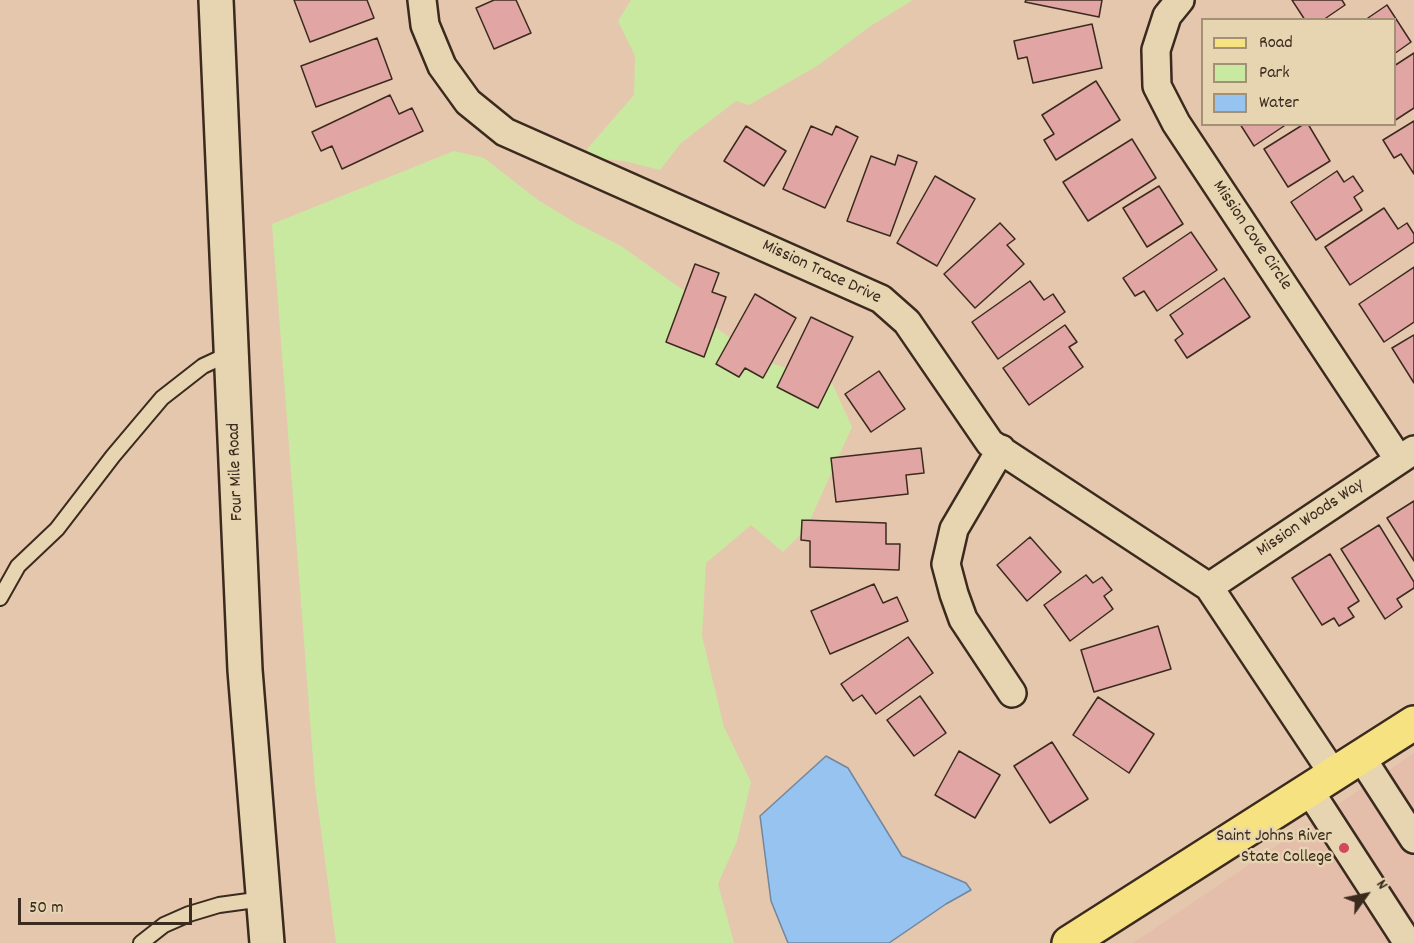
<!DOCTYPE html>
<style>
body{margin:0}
#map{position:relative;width:1414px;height:943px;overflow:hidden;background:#e5c7ae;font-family:Dekko,sans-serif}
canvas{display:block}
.legend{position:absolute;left:1201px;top:18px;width:195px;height:108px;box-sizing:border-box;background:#e7d5b2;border:2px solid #a29177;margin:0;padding:8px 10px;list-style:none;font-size:18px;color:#3b2a1e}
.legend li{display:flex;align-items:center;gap:12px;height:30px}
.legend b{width:30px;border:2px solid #a29177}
.north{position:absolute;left:1336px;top:865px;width:60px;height:60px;-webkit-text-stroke:4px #e7d5b2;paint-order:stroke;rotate:57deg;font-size:16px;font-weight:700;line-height:24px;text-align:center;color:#3b2a1e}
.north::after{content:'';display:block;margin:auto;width:21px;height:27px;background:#3b2a1e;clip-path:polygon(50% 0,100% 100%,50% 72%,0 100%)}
.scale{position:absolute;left:18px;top:898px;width:174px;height:27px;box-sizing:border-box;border:3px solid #3b2a1e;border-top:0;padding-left:8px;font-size:18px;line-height:21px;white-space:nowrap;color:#3b2a1e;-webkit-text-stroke:4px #e7d5b2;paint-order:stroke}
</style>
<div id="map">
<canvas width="1414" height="943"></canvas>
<ul class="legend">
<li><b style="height:8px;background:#f7e281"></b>Road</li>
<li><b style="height:16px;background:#c9e9a1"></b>Park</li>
<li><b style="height:16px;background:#96c3f0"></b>Water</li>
</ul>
<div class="north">N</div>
<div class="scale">50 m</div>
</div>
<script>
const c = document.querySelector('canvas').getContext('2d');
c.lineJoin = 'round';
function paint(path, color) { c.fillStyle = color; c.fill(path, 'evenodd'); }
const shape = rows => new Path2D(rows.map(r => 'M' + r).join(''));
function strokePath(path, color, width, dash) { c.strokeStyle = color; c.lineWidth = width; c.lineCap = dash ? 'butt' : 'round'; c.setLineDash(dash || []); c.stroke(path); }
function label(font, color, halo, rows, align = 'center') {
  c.font = font + ' Dekko,sans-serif'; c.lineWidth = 5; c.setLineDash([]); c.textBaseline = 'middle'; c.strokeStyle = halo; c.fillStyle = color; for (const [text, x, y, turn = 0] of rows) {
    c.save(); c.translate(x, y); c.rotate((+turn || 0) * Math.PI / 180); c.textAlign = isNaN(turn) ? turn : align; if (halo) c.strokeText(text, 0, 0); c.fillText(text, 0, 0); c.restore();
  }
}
paint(shape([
 [1414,753,1414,943,1133,943]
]), '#e4bdab');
paint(shape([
 [631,0,913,0,872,25,817,66,749,105,736,101,681,143,660,170,625,161,591,158,587,149,634,95,635,56,618,21],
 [454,151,484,158,538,200,576,223,621,246,683,290,714,326,756,358,832,383,852,427,806,529,783,552,751,525,706,563,702,636,724,727,751,782,737,841,718,884,734,943,336,943,315,785,272,224]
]), '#c9e9a1');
const water = shape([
 [826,756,848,768,902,856,966,883,971,890,946,904,889,943,788,943,771,901,760,816,826,756]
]);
paint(water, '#96c3f0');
strokePath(water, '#72869c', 1.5);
const building = shape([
 [294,0,367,0,374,18,310,42,294,0],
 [494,0,516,0,531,33,494,49,476,8,494,0],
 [1026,0,1102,0,1099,17,1025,2,1026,0],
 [1292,0,1342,0,1345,5,1323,20,1305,20,1292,0],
 [1387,5,1411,42,1394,54,1394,20,1365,20,1387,5],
 [1092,24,1102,68,1033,83,1027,57,1018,59,1014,41,1092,24],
 [377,38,392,79,316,107,301,66,377,38],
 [1414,53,1414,108,1394,121,1394,66,1414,53],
 [1096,81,1120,120,1056,160,1044,140,1054,134,1042,115,1096,81],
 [390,95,399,114,412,108,423,131,342,169,332,146,321,151,312,132,390,95],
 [1414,121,1414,174,1401,154,1394,158,1383,140,1414,121],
 [1240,124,1287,124,1254,146,1240,124],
 [1304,124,1308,124,1330,161,1288,187,1264,149,1304,124],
 [746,126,786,151,764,186,724,161,746,126],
 [811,126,832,135,836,126,858,137,825,208,783,189,811,126],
 [1132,139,1156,178,1088,221,1063,182,1132,139],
 [898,155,917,162,890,236,847,221,871,156,895,165,898,155],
 [1337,171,1344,182,1353,176,1363,191,1354,197,1362,210,1316,240,1291,202,1337,171],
 [935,176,975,199,937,266,897,243,935,176],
 [1159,186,1183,224,1147,247,1123,208,1159,186],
 [1384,208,1398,229,1407,223,1414,234,1414,242,1350,285,1325,247,1384,208],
 [1000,223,1015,239,1007,245,1024,264,975,308,944,274,1000,223],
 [1191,232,1217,270,1157,311,1144,291,1135,296,1123,278,1191,232],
 [695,264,719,273,712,292,726,297,704,357,666,342,695,264],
 [1414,267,1414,322,1384,342,1359,304,1414,267],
 [1224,278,1250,317,1187,358,1175,340,1183,334,1170,315,1224,278],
 [1030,281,1044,300,1053,294,1065,312,998,359,972,322,1030,281],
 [755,294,796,318,763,378,745,368,739,377,716,364,755,294],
 [811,317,853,337,818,408,777,387,811,317],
 [1065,325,1077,342,1069,347,1083,367,1029,405,1003,368,1065,325],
 [1414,335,1414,383,1392,348,1414,335],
 [879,371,905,409,871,432,845,394,879,371],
 [921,448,924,473,906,475,908,494,836,502,831,458,921,448],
 [1414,501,1414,561,1387,518,1414,501],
 [802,520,886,523,886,544,900,544,899,570,810,567,810,541,801,540,802,520],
 [1379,525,1414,582,1414,588,1397,599,1402,607,1385,619,1341,549,1379,525],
 [1030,537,1061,572,1027,601,997,565,1030,537],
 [1330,554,1359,601,1348,608,1354,617,1339,626,1334,618,1322,625,1292,578,1330,554],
 [1086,575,1093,583,1102,577,1112,590,1104,596,1113,609,1070,641,1044,605,1086,575],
 [874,584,883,603,897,597,908,621,830,654,811,611,874,584],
 [1158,626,1171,669,1094,692,1081,650,1158,626],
 [908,637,933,673,876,714,862,695,853,701,841,684,908,637],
 [920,696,946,733,914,756,887,720,920,696],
 [1098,697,1154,734,1129,773,1073,735,1098,697],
 [1052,742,1088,799,1050,823,1014,766,1052,742],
 [959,751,1000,775,975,818,935,795,959,751]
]);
paint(building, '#e1a6a4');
strokePath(building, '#3b2a1e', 1.5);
const service = shape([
 [0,598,18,566,57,529,113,456,162,398,203,366,231,353],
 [141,943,164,925,189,914,219,905,263,899]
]);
const minor = shape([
 [422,0,425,25,442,66,468,102,505,132,881,299,907,322,990,443,1209,587,1334,775],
 [1180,0,1167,16,1156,50,1157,86,1176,123,1399,460],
 [1001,449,954,529,946,564,954,594,963,619,1012,693],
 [1209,587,1414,450],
 [1361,757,1414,839],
 [1309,790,1408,943]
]);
const secondary = shape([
 [216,0,245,670,267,943]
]);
const primary = shape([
 [1069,943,1414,723]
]);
strokePath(service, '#3b2a1e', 18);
strokePath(minor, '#3b2a1e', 32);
strokePath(secondary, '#3b2a1e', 38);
strokePath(primary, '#3b2a1e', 38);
strokePath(service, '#e7d5b2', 14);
strokePath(minor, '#e7d5b2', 27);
strokePath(secondary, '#e7d5b2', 33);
strokePath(primary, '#f7e281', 33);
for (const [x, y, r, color] of [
 [1344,848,6,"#d1495b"]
]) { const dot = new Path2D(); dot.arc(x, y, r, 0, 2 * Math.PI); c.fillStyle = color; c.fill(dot); strokePath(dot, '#e7d5b2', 2); }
label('18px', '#3b2a1e', '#e7d5b2', [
 ["Mission Cove Circle",1251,236,56],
 ["Mission Trace Drive",821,273,25],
 ["Four Mile Road",237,472,-92],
 ["Mission Woods Way",1311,519,-34]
]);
label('18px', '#3b2a1e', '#e7d5b2', [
 ["Saint Johns River",1332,838],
 ["State College",1332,859]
], 'right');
</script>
